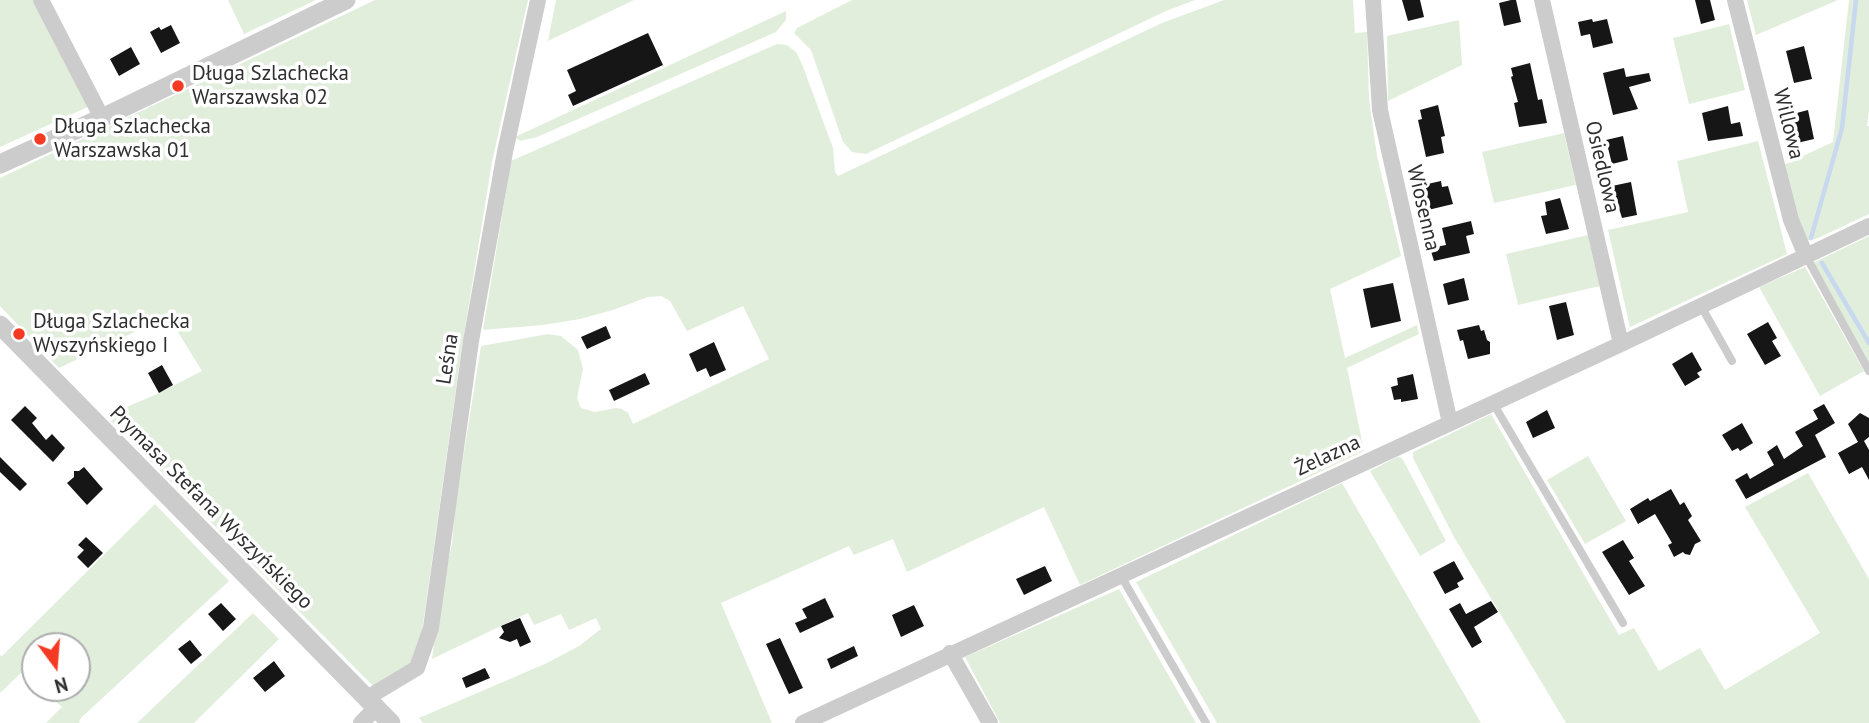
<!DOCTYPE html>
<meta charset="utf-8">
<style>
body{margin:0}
#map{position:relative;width:1869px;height:723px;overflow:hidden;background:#fff;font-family:"PT Sans",sans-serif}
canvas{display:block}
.north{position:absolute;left:21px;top:632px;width:70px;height:70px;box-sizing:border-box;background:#fff;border:2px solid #acacac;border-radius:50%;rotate:164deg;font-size:19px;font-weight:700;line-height:28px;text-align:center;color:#2f2f2f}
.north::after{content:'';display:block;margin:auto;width:24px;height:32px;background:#f53a23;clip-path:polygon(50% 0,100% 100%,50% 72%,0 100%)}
</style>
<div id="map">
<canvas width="1869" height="723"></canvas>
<div class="north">N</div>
</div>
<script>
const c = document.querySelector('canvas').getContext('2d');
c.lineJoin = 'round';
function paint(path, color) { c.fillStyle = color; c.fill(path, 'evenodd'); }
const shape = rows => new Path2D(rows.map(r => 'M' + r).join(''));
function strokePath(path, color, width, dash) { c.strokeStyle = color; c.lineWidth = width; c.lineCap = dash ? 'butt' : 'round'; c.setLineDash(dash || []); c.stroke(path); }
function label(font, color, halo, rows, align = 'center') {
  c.font = font + ' "PT Sans",sans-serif'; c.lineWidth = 7; c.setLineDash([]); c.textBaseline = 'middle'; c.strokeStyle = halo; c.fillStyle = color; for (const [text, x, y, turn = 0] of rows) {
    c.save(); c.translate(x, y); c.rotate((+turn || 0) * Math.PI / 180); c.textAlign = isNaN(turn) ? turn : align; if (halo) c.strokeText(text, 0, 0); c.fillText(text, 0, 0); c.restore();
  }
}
paint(shape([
 [0,0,36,0,90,106,0,147],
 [228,0,316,0,244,34],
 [375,0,528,0,492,162,461,353,420,646,413,667,373,686,106,416,159,393,202,371,168,316,59,368,0,306,0,178],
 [556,0,634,0,548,41],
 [852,0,1195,0,1166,11,866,154,852,152,843,142,811,50,794,33,797,28],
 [1224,0,1353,0,1355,33,1367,32,1369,99,1377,156,1401,256,1330,289,1345,358,1417,325,1419,334,1347,368,1364,451,1080,585,1044,507,907,572,893,539,854,555,849,546,721,603,772,723,423,723,419,718,547,663,579,646,601,629,596,618,569,630,561,614,534,625,528,613,432,659,440,597,452,544,455,508,481,346,548,334,561,336,578,350,583,369,577,398,581,408,595,412,616,408,622,409,628,413,633,424,769,359,743,306,687,331,670,301,661,296,648,297,613,310,580,319,543,325,483,330,511,161,777,44,787,45,796,52,802,64,833,148,835,172,838,176,1162,23],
 [1747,0,1838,0,1756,35],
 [1849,0,1869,0,1869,111,1867,126,1869,126,1869,214,1816,239,1808,240,1800,224,1781,166,1833,142],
 [786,11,786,20,776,32,537,137,520,141,515,137],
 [1459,20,1462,65,1388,101,1387,36],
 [1729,24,1745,90,1689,104,1673,38],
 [1564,133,1576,185,1494,203,1482,152],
 [1758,141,1787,254,1630,327,1608,230,1688,212,1677,161],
 [1588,235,1600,286,1518,305,1506,254],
 [1869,236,1869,365,1813,263],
 [1805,267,1864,371,1820,396,1759,287],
 [1491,414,1619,635,1634,628,1659,671,1700,648,1725,690,1820,633,1745,507,1808,473,1869,579,1869,723,1566,723,1454,537,1413,458,1413,452],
 [1588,456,1626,521,1585,544,1547,480],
 [1397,457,1402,458,1446,541,1420,556,1370,471],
 [1342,483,1382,552,1481,723,1217,723,1136,582],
 [155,504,229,581,82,717,79,721,80,723,46,723,62,707,40,688,77,688,77,646,35,646,35,684,21,673,0,693,0,655,2,656],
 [1119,589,1196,723,1000,723,965,657],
 [253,613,279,639,194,723,137,723]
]), '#e2eedc');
strokePath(shape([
 [1811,238,1842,128,1856,0],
 [1822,263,1869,343]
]), '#c7d8ef', 4.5);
paint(shape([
 [1402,0,1420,0,1424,17,1408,21],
 [1511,0,1516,0,1521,22,1504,26,1499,3],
 [1695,0,1710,0,1715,20,1701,24],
 [1592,19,1593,22,1607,19,1613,43,1593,48,1590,34,1581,36,1578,22],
 [171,25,180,43,161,53,150,32,159,27,161,30],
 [648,33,663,65,573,106,568,95,576,91,567,70],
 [1804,46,1812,79,1794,83,1786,51],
 [131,47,140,64,119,76,110,59],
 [1530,63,1538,100,1542,99,1547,123,1519,127,1514,103,1518,102,1511,77,1513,76,1511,68],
 [1624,68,1626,77,1649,73,1651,81,1629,87,1638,109,1613,115,1603,73],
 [1438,105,1445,136,1441,137,1444,153,1426,157,1418,120,1422,119,1420,110],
 [1728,106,1731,124,1740,122,1743,136,1708,141,1702,113],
 [1808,110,1814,139,1797,143,1789,115],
 [1623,136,1628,160,1612,164,1606,140],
 [1441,181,1442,187,1448,186,1453,204,1428,210,1423,185],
 [1631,182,1637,215,1622,218,1612,186],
 [1560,198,1569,229,1546,234,1541,216,1547,215,1545,202],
 [1471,221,1474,234,1466,236,1470,253,1434,261,1430,248,1446,245,1442,228],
 [1464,278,1469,300,1448,305,1443,284],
 [1393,283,1401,321,1371,328,1363,289],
 [1566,302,1574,335,1557,340,1549,306],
 [1768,322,1777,338,1772,341,1781,356,1765,365,1747,334],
 [1479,325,1481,331,1484,330,1487,340,1490,342,1490,354,1468,359,1463,340,1460,341,1457,330],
 [606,326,611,338,587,349,581,337],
 [714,342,726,370,710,377,706,368,697,372,689,354],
 [1692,352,1702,370,1697,373,1700,377,1685,386,1672,364],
 [162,365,173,385,159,393,148,373],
 [645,373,650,384,614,401,609,390],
 [1413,374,1418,399,1401,402,1401,399,1394,400,1391,387,1398,385,1397,378],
 [1824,404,1835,423,1815,435,1826,457,1746,499,1735,480,1747,473,1750,479,1774,465,1767,452,1777,445,1784,459,1803,446,1795,432,1818,419,1813,410],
 [25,406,37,418,32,423,46,440,52,434,65,448,53,462,11,420],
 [1547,410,1555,428,1533,438,1526,422],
 [1860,413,1869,418,1869,437,1864,441,1869,450,1869,480,1862,467,1849,474,1838,453,1858,442,1848,424],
 [1742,423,1753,443,1740,451,1738,448,1732,451,1722,435],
 [0,457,27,484,20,491,0,472],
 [84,467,103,489,87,505,67,483,74,477,74,471,79,471],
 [1671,489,1680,505,1684,502,1692,516,1688,520,1701,541,1695,544,1690,555,1685,554,1683,552,1674,557,1668,545,1672,543,1655,514,1638,524,1630,509,1648,498,1650,501],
 [86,537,103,553,88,568,77,557,84,550,78,545],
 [1623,540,1634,558,1629,561,1645,586,1629,595,1602,552],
 [1454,561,1464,579,1457,583,1459,587,1445,594,1433,572],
 [1045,566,1052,581,1024,595,1016,579],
 [825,598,834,617,800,633,795,623,807,618,802,609],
 [1491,601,1498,612,1474,627,1482,642,1472,648,1449,609,1460,603,1466,614],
 [221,603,236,619,223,631,208,614],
 [914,605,924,626,901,637,892,615],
 [520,618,531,642,520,647,517,639,510,642,499,638,504,632,501,626],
 [780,638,803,688,789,694,766,644],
 [190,640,202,655,191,664,178,649],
 [854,646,858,656,831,669,827,659],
 [274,661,285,676,265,692,253,678],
 [485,668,490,678,466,688,462,678]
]), '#161616');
strokePath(shape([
 [1806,256,1869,371],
 [1701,306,1732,361],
 [1493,403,1623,623],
 [1121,576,1206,723]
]), '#ccc', 8);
strokePath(shape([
 [41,0,102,118],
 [1373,0,1380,110,1450,423],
 [1542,0,1621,344],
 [1735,0,1791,220,1806,256],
 [950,653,990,723],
 [367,698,417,668,431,628,471,341,505,152,538,0],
 [361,723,376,708],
 [803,723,1621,344,1869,226]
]), '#ccc', 16);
strokePath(shape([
 [0,164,102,118,346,0],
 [0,325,391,723]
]), '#ccc', 19);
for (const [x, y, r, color] of [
 [178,86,7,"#f53a23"],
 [40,139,7,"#f53a23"],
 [19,334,7,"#f53a23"]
]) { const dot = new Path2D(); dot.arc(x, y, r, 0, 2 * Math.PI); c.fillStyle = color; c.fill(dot); strokePath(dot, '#fff', 2.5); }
label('21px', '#2f2f2f', '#fff', [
 ["Długa Szlachecka",192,74],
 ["Warszawska 02",192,98],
 ["Długa Szlachecka",54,127],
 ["Warszawska 01",54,151],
 ["Długa Szlachecka",33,322],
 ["Wyszyńskiego I",33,346]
], 'left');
label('21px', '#2f2f2f', '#fff', [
 ["Willowa",1788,124,76],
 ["Osiedlowa",1602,167,77],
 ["Wiosenna",1423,208,77],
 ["Leśna",448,359,-81],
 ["Żelazna",1328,456,-25],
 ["Prymasa Stefana Wyszyńskiego",211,508,45]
]);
</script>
